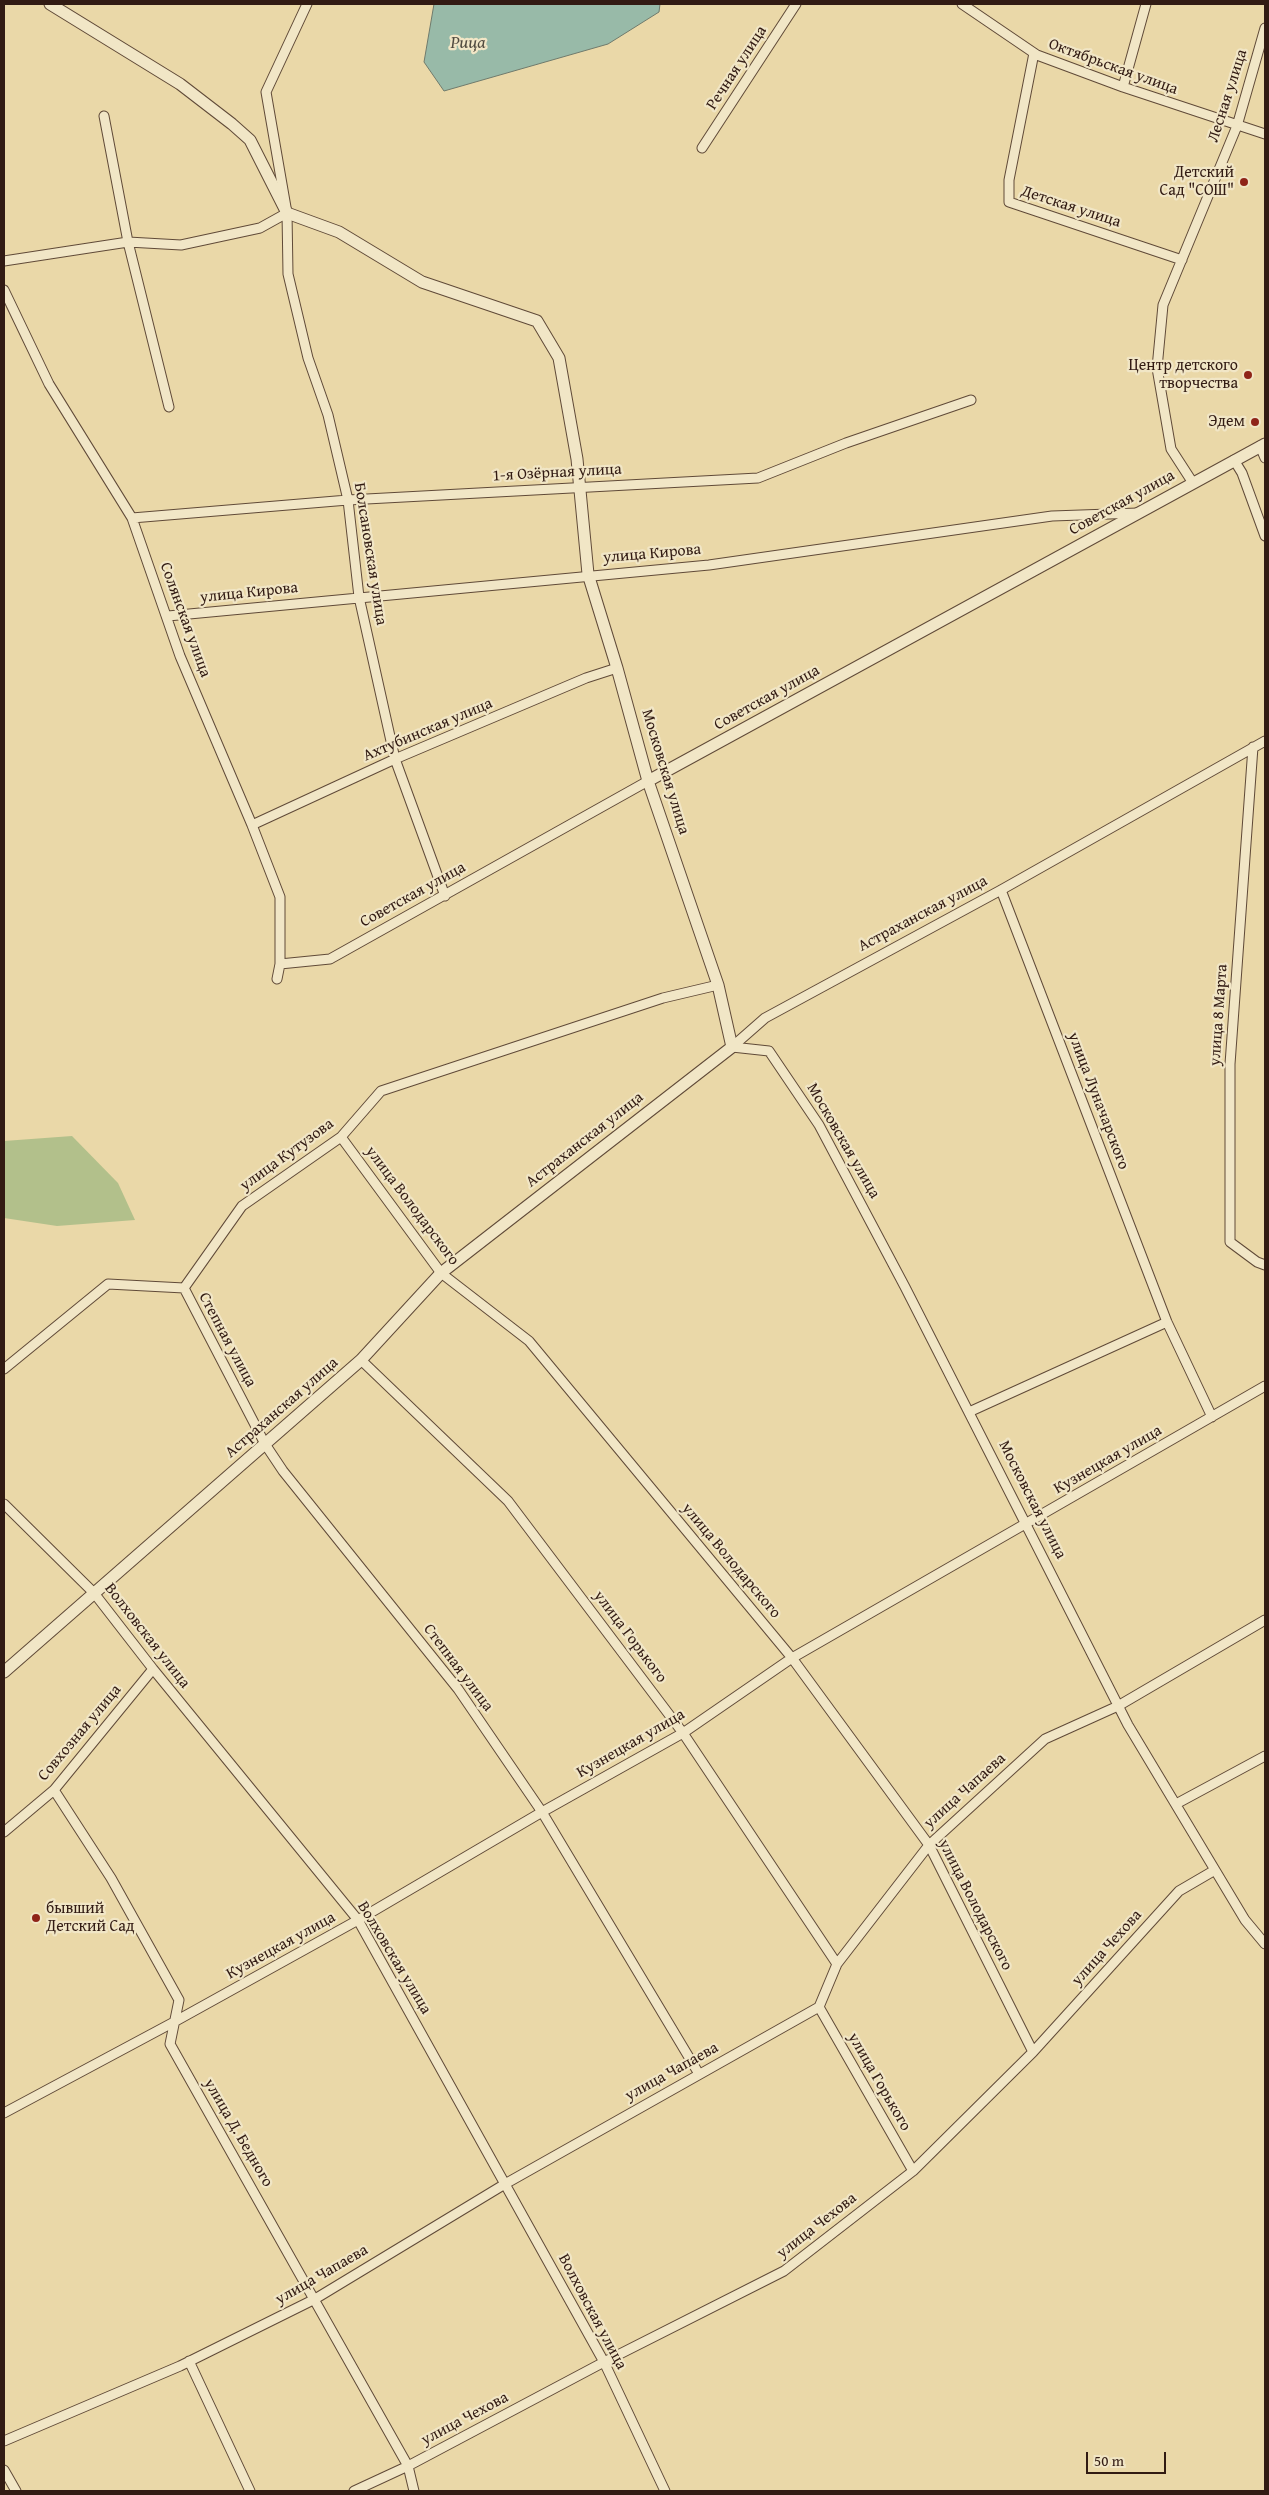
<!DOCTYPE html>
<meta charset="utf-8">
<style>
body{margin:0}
#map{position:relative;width:1269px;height:2495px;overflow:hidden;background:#ead8a8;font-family:"Gentium Book Plus",serif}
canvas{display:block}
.frame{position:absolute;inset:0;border:5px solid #321b13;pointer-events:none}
.scale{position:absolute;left:1086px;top:2452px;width:80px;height:22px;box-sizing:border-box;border:2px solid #321b13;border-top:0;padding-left:6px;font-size:15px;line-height:18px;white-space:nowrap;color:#321b13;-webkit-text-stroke:4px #f1e6c6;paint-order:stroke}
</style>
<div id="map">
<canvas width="1269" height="2495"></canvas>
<div class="frame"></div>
<div class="scale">50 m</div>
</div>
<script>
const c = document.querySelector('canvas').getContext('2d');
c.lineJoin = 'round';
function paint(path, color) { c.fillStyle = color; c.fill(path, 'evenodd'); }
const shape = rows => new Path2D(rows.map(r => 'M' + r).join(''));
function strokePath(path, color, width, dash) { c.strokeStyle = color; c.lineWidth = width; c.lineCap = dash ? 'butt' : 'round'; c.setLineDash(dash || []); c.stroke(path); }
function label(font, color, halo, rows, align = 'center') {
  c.font = font + ' "Gentium Book Plus",serif'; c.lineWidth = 4.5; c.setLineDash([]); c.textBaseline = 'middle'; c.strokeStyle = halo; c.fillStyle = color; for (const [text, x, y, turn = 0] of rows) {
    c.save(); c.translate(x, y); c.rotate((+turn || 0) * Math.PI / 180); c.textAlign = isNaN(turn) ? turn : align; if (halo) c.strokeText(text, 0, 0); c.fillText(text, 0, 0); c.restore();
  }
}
paint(shape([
 [72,1136,118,1183,135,1220,57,1226,4,1218,4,1141]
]), '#b2c08b');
const water = shape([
 [434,4,660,4,659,12,608,44,444,91,424,62,434,4]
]);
paint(water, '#98baa8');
strokePath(water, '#6f7a6c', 1);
const minor = shape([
 [307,4,266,92,287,213,288,274,308,358,328,415,348,500,359,597,395,759,445,896],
 [962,4,1037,55,1123,87,1265,134],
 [1034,53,1009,180,1009,202,1182,260],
 [1123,87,1146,4],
 [104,116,128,242,169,407],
 [702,148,796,4],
 [4,261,128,242,181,245,260,228,287,213],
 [4,290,49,384,132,518,180,656,252,825,280,897,280,964,277,979],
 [1260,446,1265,458],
 [1234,460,1242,473,1265,536],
 [1193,483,1171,449,1157,368,1163,305,1237,126,1265,28],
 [132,518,348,500,758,478,846,443,971,400],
 [168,616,709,565,1052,516,1138,513],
 [1253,747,1230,1064,1230,1242,1257,1262,1265,1265],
 [252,825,395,759,586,678,617,668],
 [1001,890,1167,1322,1212,1417],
 [280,964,330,959,648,781],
 [732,1047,769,1051,819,1125,905,1287,1128,1725,1245,1920,1265,1944],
 [732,1047,765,1018,1001,890,1265,741],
 [341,1137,441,1273,529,1341,792,1658,929,1845,1033,2052],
 [184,1288,265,1444,283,1471,458,1689,542,1812,699,2074],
 [361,1360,508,1501,683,1733,837,1964],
 [4,1369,108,1284,184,1288,242,1206,341,1137,381,1091,663,998,718,985],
 [969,1412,1167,1322],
 [4,1504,94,1593,153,1669,358,1920,604,2362,665,2491],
 [54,1790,111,1878,179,2000,170,2044,408,2466,414,2491],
 [1176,1804,1265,1756],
 [4,1832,54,1790,153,1669],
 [819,2007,913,2171],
 [4,2113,174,2022,358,1920,542,1812,683,1733,792,1658,1265,1386],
 [189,2361,250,2491],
 [4,2441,180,2366,315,2299,505,2184,819,2007,837,1964,929,1845,1045,1739,1118,1706,1265,1620],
 [4,2470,16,2491],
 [354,2491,408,2466,604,2362,784,2271,913,2171,1033,2052,1179,1891,1215,1870]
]);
const tertiary = shape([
 [648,781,1265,444],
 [4,1672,361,1360,441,1273,732,1047,718,985,648,781,617,668,588,574,577,459,559,358,537,321,422,282,339,232,287,213,250,140,232,124,180,84,50,4]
]);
strokePath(minor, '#604a38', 11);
strokePath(tertiary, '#604a38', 13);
strokePath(minor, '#f1e6c6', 9);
strokePath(tertiary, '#f1e6c6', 11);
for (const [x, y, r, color] of [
 [1244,182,5,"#8f2418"],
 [1248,375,5,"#8f2418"],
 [1255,422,5,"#8f2418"],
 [36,1918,5,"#8f2418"]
]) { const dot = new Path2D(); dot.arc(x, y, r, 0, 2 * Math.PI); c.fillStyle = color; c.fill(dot); strokePath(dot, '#f1e6c6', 2); }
label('16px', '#321b13', '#f1e6c6', [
 ["Октябрьская улица",1113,67,20],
 ["Речная улица",737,68,-57],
 ["Лесная улица",1228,96,-72],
 ["Детская улица",1071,207,18],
 ["1-я Озёрная улица",557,473,-3],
 ["Советская улица",1122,503,-29],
 ["Болсановская улица",370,554,81],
 ["улица Кирова",652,554,-5],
 ["улица Кирова",249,593,-6],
 ["Солянская улица",185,620,70],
 ["Советская улица",767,698,-29],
 ["Ахтубинская улица",428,730,-23],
 ["Московская улица",665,772,73],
 ["Советская улица",413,895,-29],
 ["Астраханская улица",923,914,-28],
 ["улица 8 Марта",1219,1015,-86],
 ["улица Луначарского",1098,1101,69],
 ["Астраханская улица",585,1140,-38],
 ["Московская улица",843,1141,60],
 ["улица Кутузова",287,1155,-36],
 ["улица Володарского",412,1206,53],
 ["Степная улица",227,1340,62],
 ["Астраханская улица",282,1408,-41],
 ["Кузнецкая улица",1108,1460,-30],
 ["Московская улица",1032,1500,63],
 ["улица Володарского",731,1561,50],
 ["Волховская улица",147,1636,52],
 ["улица Горького",630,1637,53],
 ["Степная улица",458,1668,53],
 ["Совхозная улица",80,1733,-50],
 ["Кузнецкая улица",631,1744,-30],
 ["улица Чапаева",965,1791,-42],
 ["улица Володарского",975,1905,63],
 ["Кузнецкая улица",281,1946,-29],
 ["улица Чехова",1107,1948,-48],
 ["Волховская улица",394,1958,59],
 ["улица Чапаева",672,2072,-29],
 ["улица Горького",879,2082,60],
 ["улица Д. Бедного",238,2133,60],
 ["улица Чехова",817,2226,-38],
 ["улица Чапаева",322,2275,-30],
 ["Волховская улица",592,2312,62],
 ["улица Чехова",465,2419,-28]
]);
label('16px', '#321b13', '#f1e6c6', [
 ["Детский",1234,173],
 ["Сад \"СОШ\"",1234,191],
 ["Центр детского",1238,366],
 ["творчества",1238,384],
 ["Эдем",1245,422],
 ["бывший",46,1909,"left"],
 ["Детский Сад",46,1927,"left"]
], 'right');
label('italic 18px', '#514b40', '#f1e6c6', [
 ["Рица",468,43]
]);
</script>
